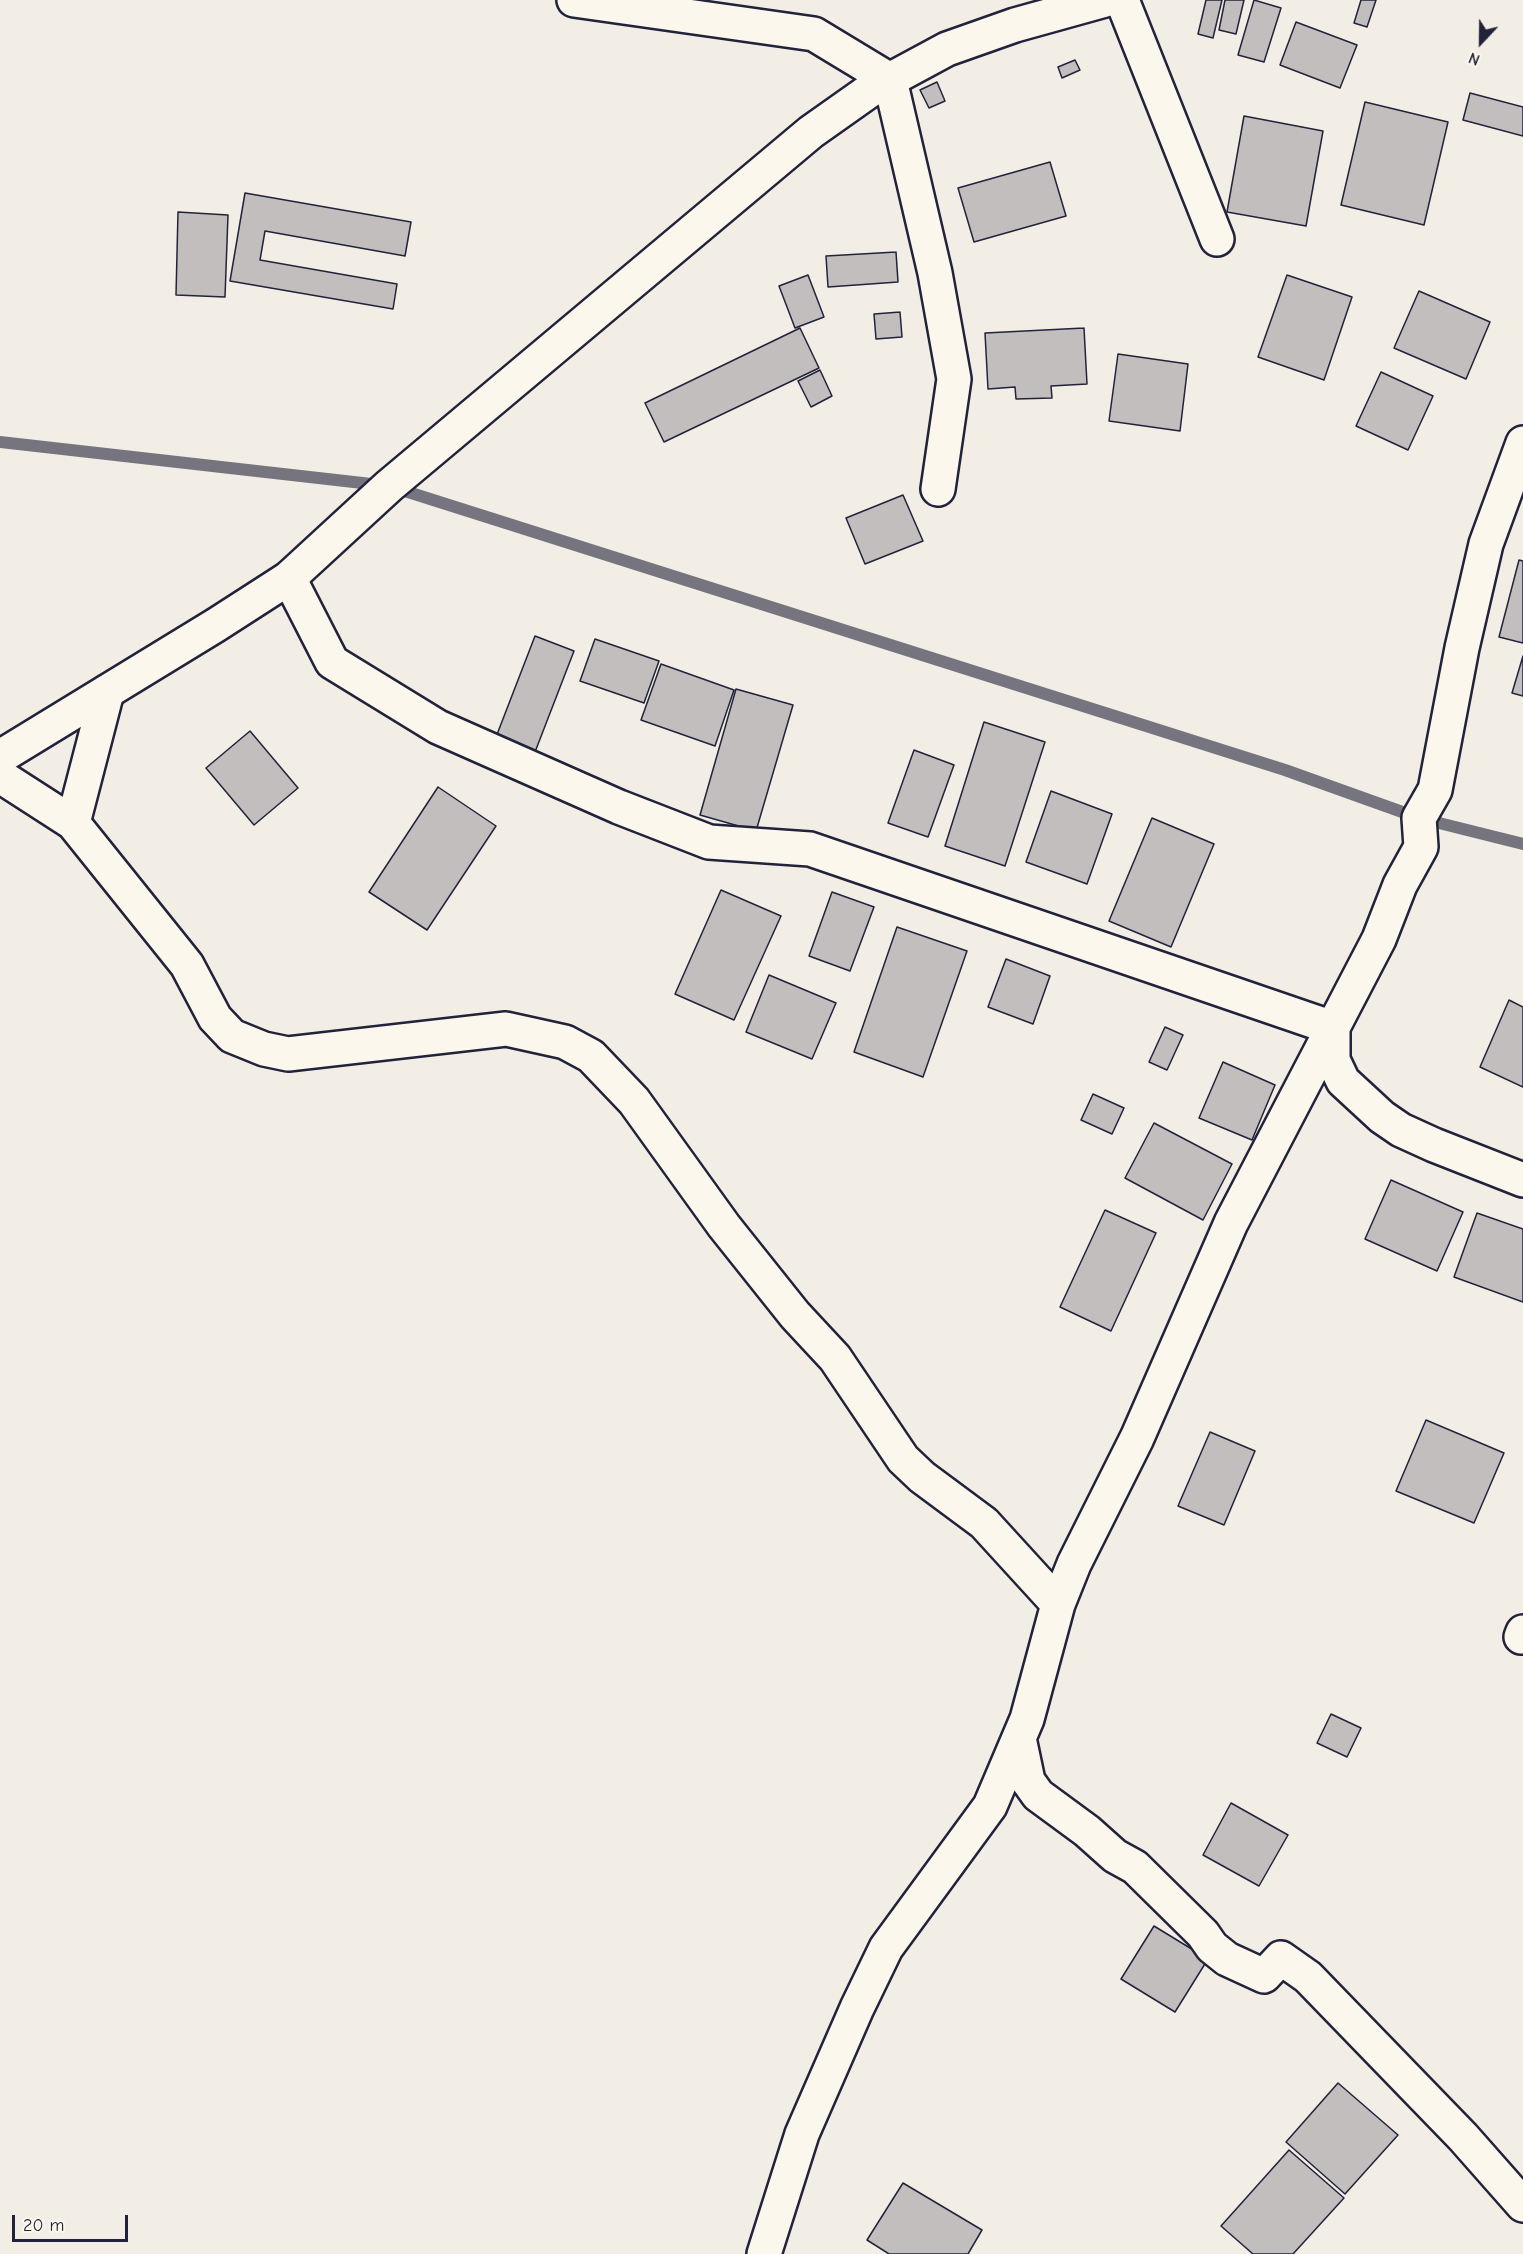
<!DOCTYPE html>
<style>
body{margin:0}
#map{position:relative;width:1523px;height:2254px;overflow:hidden;background:#f2eee5;font-family:"Comic Neue",sans-serif}
canvas{display:block}
.north{position:absolute;left:1451px;top:12px;width:60px;height:60px;-webkit-text-stroke:4px #fbf7ec;paint-order:stroke;rotate:202deg;font-size:16px;font-weight:700;line-height:24px;text-align:center;color:#22223b}
.north::after{content:'';display:block;margin:auto;width:21px;height:27px;background:#22223b;clip-path:polygon(50% 0,100% 100%,50% 72%,0 100%)}
.scale{position:absolute;left:12px;top:2215px;width:116px;height:27px;box-sizing:border-box;border:3px solid #22223b;border-top:0;padding-left:8px;font-size:18px;line-height:21px;white-space:nowrap;color:#22223b;-webkit-text-stroke:4px #fbf7ec;paint-order:stroke}
</style>
<div id="map">
<canvas width="1523" height="2254"></canvas>
<div class="north">N</div>
<div class="scale">20 m</div>
</div>
<script>
const c = document.querySelector('canvas').getContext('2d');
c.lineJoin = 'round';
const shape = rows => new Path2D(rows.map(r => 'M' + r).join(''));
function strokePath(path, color, width, dash) { c.strokeStyle = color; c.lineWidth = width; c.lineCap = dash ? 'butt' : 'round'; c.setLineDash(dash || []); c.stroke(path); }
function paint(path, color) { c.fillStyle = color; c.fill(path, 'evenodd'); }
strokePath(shape([
 [0,442,389,486,1285,770,1419,818,1523,844]
]), '#76747f', 12);
const building = shape([
 [1206,0,1222,0,1213,38,1198,34,1206,0],
 [1225,0,1244,0,1236,34,1219,30,1225,0],
 [1254,0,1281,8,1264,62,1238,55,1254,0],
 [1361,0,1376,0,1367,27,1354,23,1361,0],
 [1296,22,1357,45,1340,88,1280,65,1296,22],
 [1075,60,1080,70,1062,78,1058,67,1075,60],
 [937,82,945,101,929,108,920,90,937,82],
 [1470,93,1523,107,1523,136,1463,120,1470,93],
 [1365,102,1448,122,1424,225,1341,205,1365,102],
 [1244,116,1323,131,1306,226,1227,212,1244,116],
 [1050,162,1066,216,974,242,958,188,1050,162],
 [245,193,411,222,405,256,265,231,260,260,397,284,393,309,230,281,245,193],
 [178,212,228,215,225,297,176,295,178,212],
 [896,252,898,282,828,287,826,256,896,252],
 [808,275,824,317,795,328,779,286,808,275],
 [1287,275,1352,297,1324,380,1258,357,1287,275],
 [1419,291,1490,322,1466,379,1394,348,1419,291],
 [900,312,902,337,876,339,874,314,900,312],
 [800,328,819,368,664,442,645,403,800,328],
 [1084,328,1087,384,1051,386,1052,398,1016,399,1015,387,988,389,985,333,1084,328],
 [1118,354,1188,364,1180,431,1109,421,1118,354],
 [820,370,832,396,811,407,798,381,820,370],
 [1381,372,1433,396,1408,450,1356,426,1381,372],
 [903,495,923,541,865,564,846,518,903,495],
 [1519,560,1523,561,1523,643,1499,637,1519,560],
 [535,636,574,651,535,752,496,737,535,636],
 [595,639,659,661,644,703,580,681,595,639],
 [1523,656,1523,696,1512,693,1523,656],
 [661,664,734,690,715,746,641,720,661,664],
 [736,689,793,705,756,831,700,815,736,689],
 [984,722,1045,742,1005,866,945,846,984,722],
 [250,731,298,788,254,825,206,768,250,731],
 [914,750,954,765,928,837,888,823,914,750],
 [438,787,496,826,427,930,369,892,438,787],
 [1051,791,1112,814,1087,884,1026,862,1051,791],
 [1152,818,1214,844,1171,947,1109,921,1152,818],
 [721,890,781,916,734,1020,675,994,721,890],
 [832,892,874,907,850,971,809,956,832,892],
 [897,927,967,951,923,1077,854,1052,897,927],
 [1006,959,1050,976,1033,1024,988,1007,1006,959],
 [769,975,836,1003,812,1059,746,1032,769,975],
 [1509,1000,1523,1007,1523,1087,1480,1067,1509,1000],
 [1165,1027,1183,1035,1167,1070,1149,1062,1165,1027],
 [1223,1062,1275,1085,1252,1140,1199,1118,1223,1062],
 [1093,1094,1124,1108,1112,1134,1081,1120,1093,1094],
 [1154,1123,1232,1164,1203,1220,1125,1178,1154,1123],
 [1391,1180,1463,1212,1437,1271,1365,1239,1391,1180],
 [1105,1210,1156,1233,1111,1331,1060,1307,1105,1210],
 [1477,1213,1523,1229,1523,1302,1454,1277,1477,1213],
 [1426,1420,1504,1453,1474,1523,1396,1491,1426,1420],
 [1210,1432,1255,1451,1224,1525,1178,1506,1210,1432],
 [1331,1714,1361,1728,1347,1757,1317,1743,1331,1714],
 [1231,1803,1288,1835,1259,1886,1203,1855,1231,1803],
 [1154,1926,1208,1959,1175,2012,1121,1979,1154,1926],
 [1338,2083,1398,2135,1345,2194,1286,2142,1338,2083],
 [1289,2150,1344,2198,1293,2254,1253,2254,1221,2226,1289,2150],
 [903,2183,982,2230,968,2254,889,2254,867,2240,903,2183]
]);
paint(building, '#c2bebe');
strokePath(building, '#22223b', 1.5);
const minor = shape([
 [574,0,814,34,890,80,935,273,954,379,938,489],
 [1122,0,1217,239],
 [289,578,332,662,438,727,619,807,709,842,810,849,1333,1028,1333,1060,1343,1081,1382,1117,1401,1130,1434,1145,1523,1180],
 [0,776,73,823,187,965,215,1018,232,1036,264,1049,288,1054,506,1029,565,1042,591,1056,634,1101,724,1226,795,1315,835,1358,903,1459,922,1477,984,1523,1058,1604],
 [73,823,107,692],
 [1521,1637,1523,1632],
 [1019,1738,1028,1781,1038,1795,1087,1831,1115,1856,1135,1867,1203,1934,1212,1947,1227,1959,1264,1976,1281,1958,1308,1977,1463,2137,1523,2205],
 [764,2254,802,2134,857,2008,886,1948,990,1806,1027,1719,1058,1604,1074,1564,1137,1438,1231,1223,1379,939,1400,885,1421,847,1419,818,1435,790,1462,648,1486,544,1523,443]
]);
const secondary = shape([
 [0,757,216,625,289,578,389,486,811,132,869,91,947,49,1015,25,1105,0]
]);
strokePath(minor, '#22223b', 38);
strokePath(secondary, '#22223b', 38);
strokePath(minor, '#fbf7ec', 33);
strokePath(secondary, '#fbf7ec', 33);
</script>
